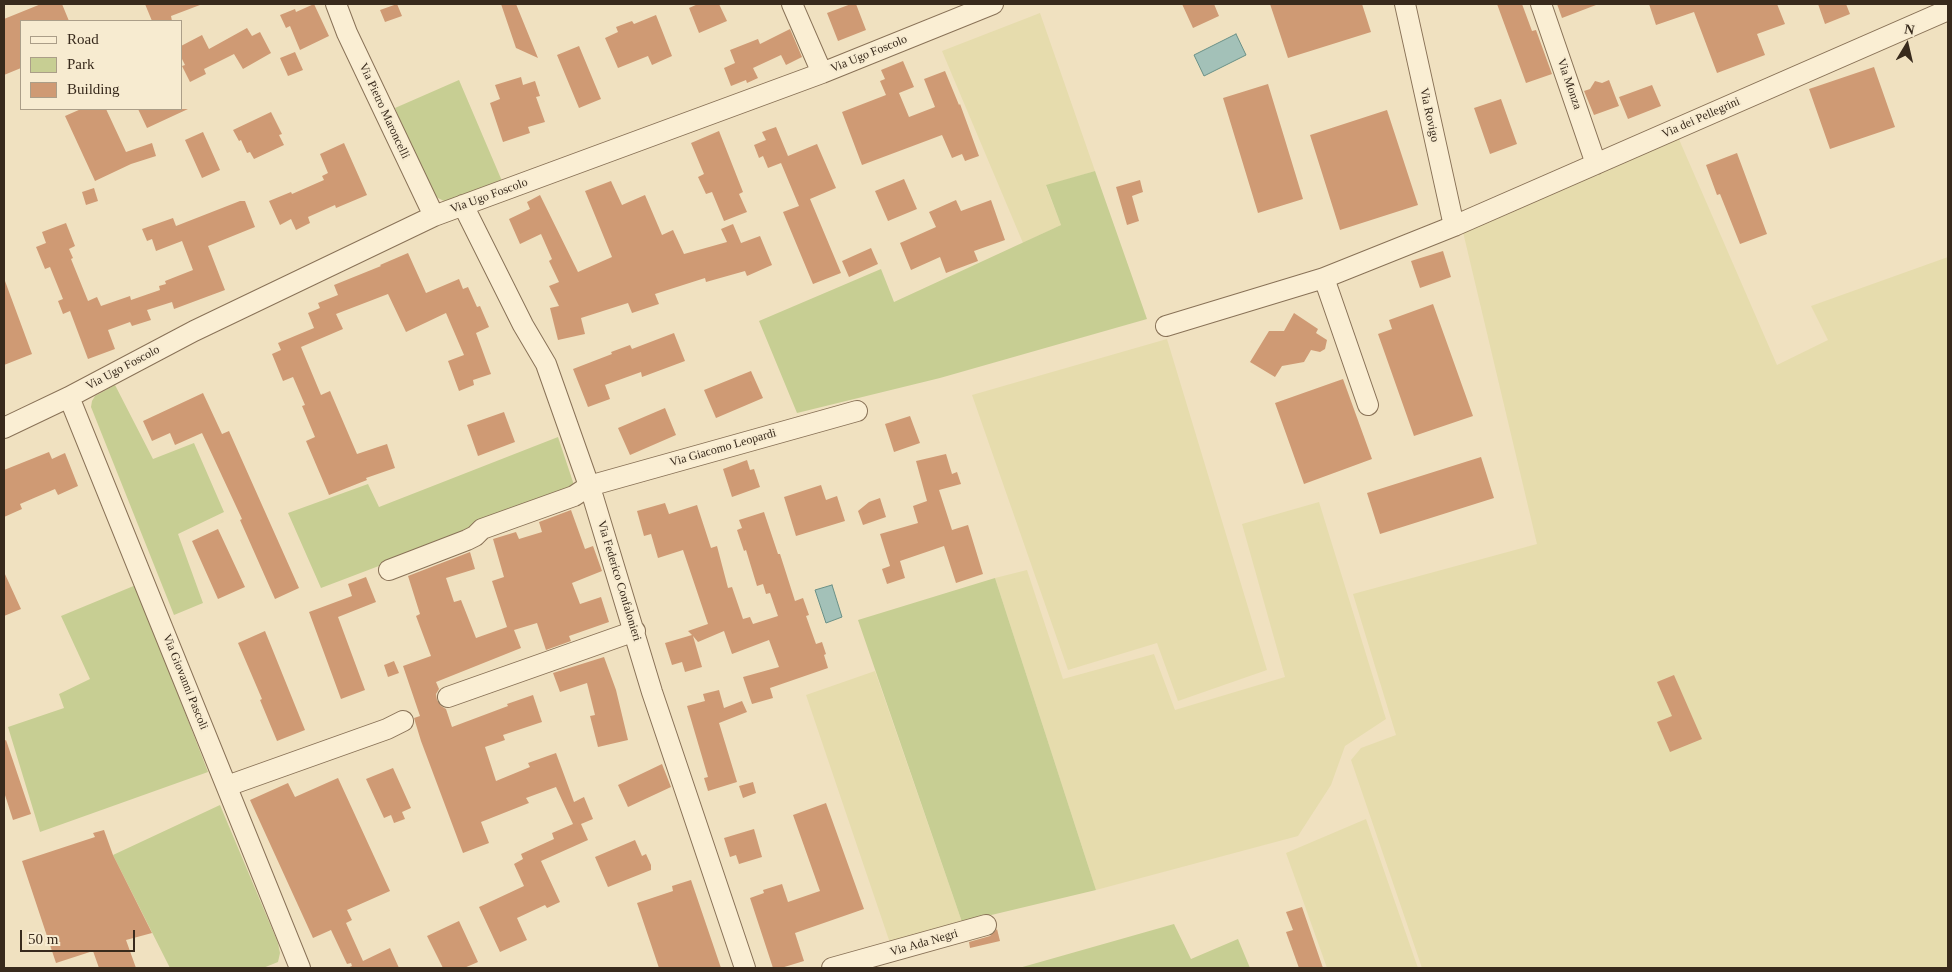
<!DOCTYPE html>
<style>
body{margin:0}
#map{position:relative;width:1952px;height:972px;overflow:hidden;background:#f0e1c0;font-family:Georgia,serif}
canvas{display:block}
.frame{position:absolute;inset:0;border:5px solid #382a1c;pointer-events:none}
.legend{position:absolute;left:20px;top:20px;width:162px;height:90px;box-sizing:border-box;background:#f7ebd0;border:1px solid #ab9e88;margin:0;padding:6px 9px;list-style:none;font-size:15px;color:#382a1c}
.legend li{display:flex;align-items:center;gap:10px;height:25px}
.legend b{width:25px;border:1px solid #ab9e88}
.north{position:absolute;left:1882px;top:20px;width:50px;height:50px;-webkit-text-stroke:4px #f7ebd0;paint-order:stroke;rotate:9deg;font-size:14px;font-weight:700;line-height:20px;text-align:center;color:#382a1c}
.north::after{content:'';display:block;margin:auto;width:18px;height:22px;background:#382a1c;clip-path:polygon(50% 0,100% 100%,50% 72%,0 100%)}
.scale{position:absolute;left:20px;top:930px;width:115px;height:22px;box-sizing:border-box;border:2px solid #382a1c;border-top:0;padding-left:6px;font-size:15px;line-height:18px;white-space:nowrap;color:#382a1c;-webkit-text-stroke:4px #f7ebd0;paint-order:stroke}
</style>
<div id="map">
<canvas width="1952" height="972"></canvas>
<div class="frame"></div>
<ul class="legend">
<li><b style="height:6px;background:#faeed3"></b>Road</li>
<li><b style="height:14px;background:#c7ce93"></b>Park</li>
<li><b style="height:14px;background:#cf9a74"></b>Building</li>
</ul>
<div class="north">N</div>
<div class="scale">50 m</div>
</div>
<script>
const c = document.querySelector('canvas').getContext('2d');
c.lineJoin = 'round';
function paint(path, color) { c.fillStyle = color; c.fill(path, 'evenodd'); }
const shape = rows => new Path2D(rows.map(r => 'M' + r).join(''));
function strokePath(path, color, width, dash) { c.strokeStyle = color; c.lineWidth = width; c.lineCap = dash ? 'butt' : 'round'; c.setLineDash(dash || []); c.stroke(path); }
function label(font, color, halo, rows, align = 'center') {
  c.font = font + ' Georgia,serif'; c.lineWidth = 4; c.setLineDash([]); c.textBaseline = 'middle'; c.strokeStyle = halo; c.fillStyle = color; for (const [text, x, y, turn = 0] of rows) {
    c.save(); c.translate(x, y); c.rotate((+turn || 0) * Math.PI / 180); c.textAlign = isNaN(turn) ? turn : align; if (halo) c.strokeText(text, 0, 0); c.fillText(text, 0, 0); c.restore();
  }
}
paint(shape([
 [1040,13,1095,171,1046,186,1061,225,1023,243,942,51],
 [1678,137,1777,365,1828,340,1811,306,1948,257,1948,968,1422,968,1351,760,1361,748,1396,735,1353,594,1537,544,1463,232],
 [1167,339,1267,670,1178,701,1157,643,1068,670,972,395],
 [1319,502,1386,719,1345,746,1331,785,1298,836,1096,890,995,578,1027,570,1063,679,1154,654,1175,710,1285,677,1242,524],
 [875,671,962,922,890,943,806,695],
 [1366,819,1418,968,1327,968,1286,853]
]), '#e6dcad');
paint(shape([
 [459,80,502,181,458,199,444,201,436,197,428,187,395,108],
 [1095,171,1147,319,940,378,797,413,759,321,881,269,894,302,1061,225,1046,185],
 [115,385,153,459,194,443,224,512,178,534,203,603,174,615,91,407,92,401,95,396],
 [558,437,576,491,321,588,288,513,368,484,379,507],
 [995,578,1096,890,962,922,858,620],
 [136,585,208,772,40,832,8,727,64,708,59,694,90,679,61,616],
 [220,805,278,943,280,953,278,962,263,968,170,968,113,855],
 [1174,924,1191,959,1238,939,1250,968,1019,968]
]), '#c7ce93');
const water = shape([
 [1236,34,1246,55,1204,76,1194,55,1236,34],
 [832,585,842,617,826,623,815,590,832,585]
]);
paint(water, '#a3c1b8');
strokePath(water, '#6a9086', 1);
paint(shape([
 [41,4,62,4,69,21,21,21,21,68,4,75,4,19],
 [145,4,200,4,200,5,171,16,172,21,152,21],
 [314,4,329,36,300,50,290,26,286,28,280,15,295,9,296,12],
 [397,4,402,16,385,22,380,10],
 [501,4,516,4,538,58,516,48],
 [698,4,719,4,727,21,699,33,689,8],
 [851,4,856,4,866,30,838,41,827,13],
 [1182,4,1214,4,1219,16,1193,28],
 [1270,4,1362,4,1371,32,1288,58],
 [1497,4,1522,4,1532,31,1536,30,1552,74,1526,83],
 [1557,4,1595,4,1596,5,1562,18],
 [1649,4,1777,4,1785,24,1757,34,1765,55,1717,73,1694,12,1656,25],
 [1818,4,1846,4,1850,14,1825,24],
 [656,15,672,56,652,65,648,56,618,68,605,38,618,32,616,27,632,21,634,24],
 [247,28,252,36,260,32,271,53,243,69,234,54,204,69,206,74,190,82,182,66,185,65,181,57,181,46,202,35,209,49],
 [790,29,802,57,786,65,781,55,753,68,758,78,747,83,746,80,731,86,724,68,735,63,730,50,758,39,760,44],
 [579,46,601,99,579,108,557,55],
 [295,52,303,70,288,76,280,58],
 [903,61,914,87,899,93,909,117,935,107,924,79,945,71,959,105,960,104,979,156,965,161,962,154,952,158,942,135,862,165,842,112,886,95,880,81,885,79,881,70],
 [1874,67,1895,127,1830,149,1809,89],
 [521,77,523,85,535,81,540,96,536,97,545,122,528,127,530,133,503,142,490,103,500,99,495,85],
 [1609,80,1619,106,1594,115,1584,91,1590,89,1595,81,1602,83],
 [1268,84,1303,199,1258,213,1223,98],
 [1652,85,1661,106,1628,119,1619,97],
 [1501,99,1517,144,1490,154,1474,108],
 [81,109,106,109,126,152,152,143,156,156,131,164,95,181,65,116],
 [138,109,188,109,147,128],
 [1387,110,1418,205,1340,230,1310,135],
 [271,112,282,134,279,135,284,145,254,159,250,152,247,153,241,140,239,141,233,130],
 [776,127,788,156,817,144,836,188,810,199,841,273,813,284,783,212,799,206,781,163,768,168,763,156,759,158,754,145,766,140,762,132],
 [719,131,743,192,739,194,747,212,724,221,712,192,706,194,698,177,704,174,691,143],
 [203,132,220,170,202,178,185,140],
 [344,143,367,195,336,208,335,205,308,217,310,223,296,230,291,219,280,225,269,201,291,192,292,194,324,180,322,176,328,173,320,154],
 [1737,153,1767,234,1740,244,1720,194,1717,195,1706,165],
 [904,179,917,209,888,221,875,191],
 [1140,180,1143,192,1132,196,1139,221,1127,225,1116,187],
 [611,181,622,205,645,195,662,235,673,230,684,254,727,242,721,229,733,224,741,243,760,236,772,265,747,276,745,271,706,282,705,278,655,294,659,304,632,313,628,303,581,318,585,334,558,340,550,308,559,306,549,286,559,282,549,261,552,259,541,234,520,244,509,219,530,209,527,202,540,195,578,272,612,257,585,191],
 [94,188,98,201,86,205,82,192],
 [956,200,961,211,991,200,1005,240,974,251,978,261,946,273,940,257,911,270,900,243,936,227,929,212],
 [240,201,245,201,255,227,208,246,225,290,174,309,172,302,147,310,151,320,132,326,130,322,108,330,115,349,88,359,70,311,63,314,58,301,63,299,50,267,45,269,36,247,46,243,42,232,66,223,75,246,69,249,73,258,71,259,88,301,97,297,101,306,130,296,131,300,160,290,159,286,166,284,165,281,193,270,182,241,156,251,152,239,147,241,142,229,173,218,176,226],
 [871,248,878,264,849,277,842,261],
 [1443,251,1451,277,1420,288,1411,261],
 [408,253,426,293,459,279,463,289,468,287,477,307,480,306,489,327,476,333,491,374,473,380,474,385,459,391,448,361,464,355,446,313,406,332,388,294,336,314,343,329,301,347,321,395,330,391,357,454,387,444,395,468,366,478,367,480,329,495,306,441,315,437,302,406,305,405,293,377,283,381,272,354,281,350,278,343,314,328,308,313,320,308,318,303,338,295,334,285,381,266,380,265],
 [4,281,5,281,32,354,4,365],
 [1433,304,1473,416,1414,436,1378,334,1392,329,1389,320],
 [1294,313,1318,329,1316,333,1327,340,1325,349,1320,352,1311,350,1304,362,1282,366,1275,377,1250,362,1269,331,1284,331],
 [674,333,685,361,642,377,641,372,605,385,610,399,588,407,573,369,612,354,611,352,630,345,632,349],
 [751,371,763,398,716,418,704,390],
 [1343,379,1372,459,1304,484,1275,403],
 [203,393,222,434,229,431,299,588,275,599,240,520,242,519,202,433,175,445,170,433,152,441,143,421],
 [665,408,676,435,630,455,618,428],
 [504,412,515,442,478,456,467,425],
 [910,416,920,443,894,452,885,424],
 [49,452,52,459,65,453,78,486,58,495,55,489,20,504,22,509,4,517,4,470],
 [946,454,952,474,957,472,961,484,939,490,952,530,968,525,983,574,956,583,944,546,900,561,905,578,887,584,882,569,890,566,880,534,918,523,913,506,927,501,916,461],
 [1481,457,1494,498,1380,534,1367,493],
 [747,460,750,470,754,469,760,487,732,497,723,469],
 [821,485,826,500,837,496,845,521,796,536,784,497],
 [880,498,886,517,863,525,858,511,869,502],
 [665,503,669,514,697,505,711,548,717,546,728,588,732,587,743,619,750,617,753,624,778,616,770,593,766,594,763,584,757,586,746,550,744,551,737,530,742,528,739,520,764,512,778,554,780,554,795,601,803,598,809,615,806,616,816,644,822,642,826,654,824,655,828,668,770,688,773,698,752,704,743,677,779,667,769,640,732,654,724,631,698,642,693,636,702,667,685,672,682,662,672,665,665,643,692,635,688,631,708,624,683,550,658,558,651,534,644,536,637,511],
 [571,510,585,549,593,546,602,571,572,583,580,604,601,597,609,622,569,636,571,641,546,650,537,623,514,630,521,648,436,682,439,689,436,694,437,700,441,706,446,709,452,727,508,706,507,704,533,695,542,722,503,735,505,740,485,747,496,781,530,767,528,763,556,753,574,802,584,797,593,819,581,824,588,840,541,861,560,902,547,908,545,905,517,918,527,940,500,952,479,907,524,886,514,864,523,859,521,854,554,839,552,833,573,824,556,787,526,798,529,803,481,822,489,843,463,853,421,741,414,718,420,716,403,666,431,656,416,616,420,614,408,576,470,552,475,569,446,578,454,602,461,600,476,638,507,627,492,581,504,577,493,539,516,532,519,539,542,532,539,522],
 [218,529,245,587,218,599,192,541],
 [4,572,21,609,4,616],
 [366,577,376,602,338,617,365,690,341,699,309,612,352,596,348,584],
 [265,631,305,730,277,741,260,700,262,699,238,643],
 [604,657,616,690,628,740,598,747,590,716,595,715,587,683,560,692,553,673],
 [394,661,399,673,388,677,384,665],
 [1674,675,1702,739,1670,752,1657,722,1672,716,1657,682],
 [719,690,724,708,742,701,747,712,719,723,737,782,708,791,704,778,708,777,687,706,705,701,703,694],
 [6,740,31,814,13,820,4,792,4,741],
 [662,764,671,787,628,807,618,785],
 [393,768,411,808,402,812,405,819,394,823,391,815,384,818,366,779],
 [338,778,390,891,347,910,352,920,346,923,363,961,390,948,399,968,347,968,352,966,351,963,347,964,331,930,313,938,250,800,288,783,295,797],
 [753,782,756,793,743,798,739,786],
 [826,803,864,909,795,933,804,961,781,968,773,968,750,898,764,893,763,890,782,884,788,902,820,891,793,815],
 [754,829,762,857,739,864,736,855,730,857,724,838],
 [104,830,113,855,152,933,126,940,136,968,99,968,93,951,56,963,22,861,95,837,93,833],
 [635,840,642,856,646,854,651,865,651,870,608,887,595,857],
 [691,880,721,968,659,968,637,903,673,891,672,886],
 [1302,907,1323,968,1299,968,1286,932,1293,930,1286,912],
 [459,921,478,962,464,968,443,968,427,936],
 [997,929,1000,941,970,948,969,942,990,936]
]), '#cf9a74');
const minor = shape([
 [336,4,347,33,434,216],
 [792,4,822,73],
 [1405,4,1454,226],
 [1541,4,1596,164],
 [463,205,523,325,546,364,593,497,652,692,745,968],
 [1324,278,1368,405],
 [1166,326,1324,278,1454,226,1948,10],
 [69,397,300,968],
 [4,428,69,397,194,331,434,216,822,73,993,4],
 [389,570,467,540,475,536,482,529,574,496,589,486,857,411],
 [448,697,635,631],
 [227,786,387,729,403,721],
 [832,968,986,925]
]);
strokePath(minor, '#897257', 22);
strokePath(minor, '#faeed3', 20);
label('12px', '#382a1c', '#f7ebd0', [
 ["Via Ugo Foscolo",869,54,-22],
 ["Via Monza",1569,84,71],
 ["Via Pietro Maroncelli",384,111,65],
 ["Via Rovigo",1429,115,78],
 ["Via dei Pellegrini",1701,118,-24],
 ["Via Ugo Foscolo",489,196,-20],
 ["Via Ugo Foscolo",123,368,-28],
 ["Via Giacomo Leopardi",723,448,-16],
 ["Via Federico Confalonieri",619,581,73],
 ["Via Giovanni Pascoli",185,682,68],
 ["Via Ada Negri",924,943,-16]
]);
</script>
